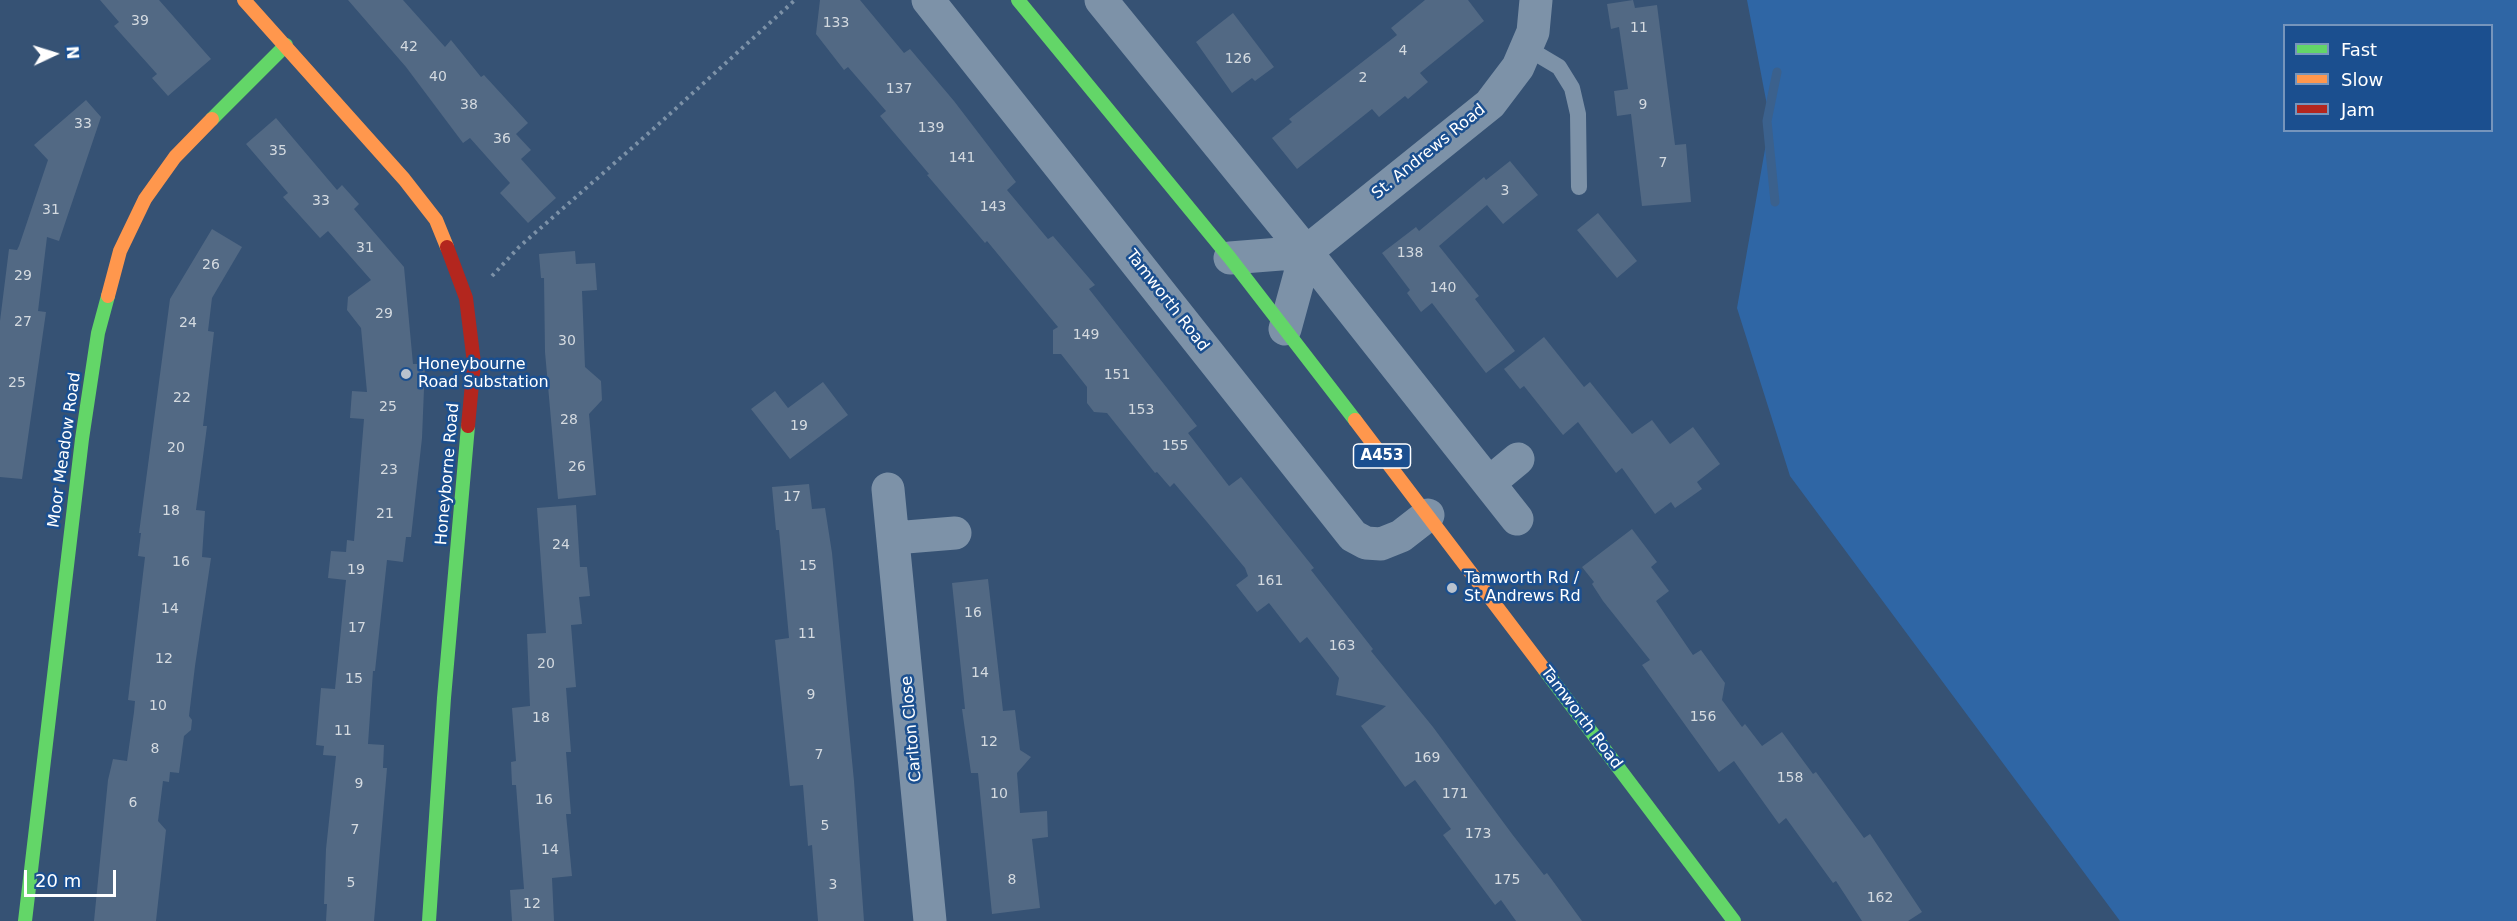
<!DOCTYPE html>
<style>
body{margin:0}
#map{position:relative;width:2517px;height:921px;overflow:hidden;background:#365274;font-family:"DejaVu Sans",sans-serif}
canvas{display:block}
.legend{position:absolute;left:2283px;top:24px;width:210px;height:108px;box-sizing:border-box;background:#1b4f8f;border:2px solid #7695bc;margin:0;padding:8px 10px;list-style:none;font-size:18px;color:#fff}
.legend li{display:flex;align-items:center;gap:12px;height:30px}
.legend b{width:30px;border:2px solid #7695bc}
.north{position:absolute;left:24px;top:24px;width:60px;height:60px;-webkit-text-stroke:4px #1b4f8f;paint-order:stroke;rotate:86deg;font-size:16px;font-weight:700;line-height:24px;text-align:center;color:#fff}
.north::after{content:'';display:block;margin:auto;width:21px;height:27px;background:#fff;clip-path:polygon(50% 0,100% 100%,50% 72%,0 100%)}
.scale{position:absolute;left:24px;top:870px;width:92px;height:27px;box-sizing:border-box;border:3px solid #fff;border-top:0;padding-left:8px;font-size:18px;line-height:21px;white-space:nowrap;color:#fff;-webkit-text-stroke:4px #1b4f8f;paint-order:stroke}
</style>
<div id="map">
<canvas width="2517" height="921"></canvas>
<ul class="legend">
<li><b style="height:8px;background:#63d668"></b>Fast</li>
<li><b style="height:8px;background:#ff974d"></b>Slow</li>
<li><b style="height:8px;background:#b3261e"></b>Jam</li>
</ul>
<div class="north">N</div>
<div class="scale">20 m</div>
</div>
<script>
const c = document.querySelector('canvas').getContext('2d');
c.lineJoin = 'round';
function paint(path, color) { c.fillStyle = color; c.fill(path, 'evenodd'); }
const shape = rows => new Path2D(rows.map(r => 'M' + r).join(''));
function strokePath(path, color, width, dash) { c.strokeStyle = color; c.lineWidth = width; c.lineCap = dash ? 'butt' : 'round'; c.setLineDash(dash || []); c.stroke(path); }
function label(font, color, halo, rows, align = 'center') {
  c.font = font + ' "DejaVu Sans",sans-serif'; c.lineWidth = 5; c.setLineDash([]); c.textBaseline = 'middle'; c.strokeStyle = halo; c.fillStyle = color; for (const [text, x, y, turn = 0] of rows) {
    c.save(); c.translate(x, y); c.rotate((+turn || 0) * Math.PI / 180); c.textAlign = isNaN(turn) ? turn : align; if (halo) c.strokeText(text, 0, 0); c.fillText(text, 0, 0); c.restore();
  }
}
paint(shape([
 [1747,0,2517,0,2517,921,2120,921,1790,476,1737,308,1770,121],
 [2284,26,2492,26,2492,130,2284,130]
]), '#2f66a5');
strokePath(shape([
 [1775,202,1767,121,1777,72]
]), '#3b618d', 9);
paint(shape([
 [100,0,159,0,211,59,168,96,152,78,157,74,114,26,119,22],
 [348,0,403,0,445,47,451,40,481,77,484,75,528,123,516,134,531,150,521,159,556,198,528,223,500,193,510,183,470,138,463,143,406,67],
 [820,0,860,0,904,53,910,49,954,101,1016,182,1007,190,1048,239,1053,236,1095,285,1089,289,1197,426,1188,433,1229,486,1241,477,1314,568,1311,570,1373,649,1371,651,1433,727,1512,834,1544,875,1547,873,1582,921,1516,921,1501,900,1495,905,1443,835,1451,829,1415,780,1405,787,1361,726,1386,706,1336,695,1339,678,1307,637,1300,643,1269,603,1257,612,1236,585,1248,576,1245,568,1207,522,1174,483,1170,487,1157,472,1155,473,1107,413,1094,412,1087,403,1087,387,1061,354,1053,354,1053,330,1058,327,987,241,985,243,927,175,929,174,880,116,886,111,848,67,844,70,816,34],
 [1425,0,1468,0,1484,21,1420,73,1428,82,1408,99,1405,96,1379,117,1372,109,1297,169,1272,138,1292,122,1289,119,1397,35,1391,28],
 [1633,0,1635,8,1657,5,1675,145,1686,144,1691,202,1642,206,1631,114,1617,116,1614,91,1628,89,1619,27,1611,29,1607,4],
 [1233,13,1274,67,1255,81,1252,78,1232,93,1196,42],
 [86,100,101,117,59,241,47,237,38,311,46,312,22,479,0,477,0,321,9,249,17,250,19,246,48,160,34,145],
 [276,118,337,190,342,185,359,204,354,209,404,267,413,364,425,364,422,438,411,537,406,537,403,562,387,560,375,671,373,671,368,744,384,745,383,768,387,768,374,921,326,921,327,904,324,904,326,849,336,756,323,755,324,746,316,745,321,688,335,689,346,580,328,578,331,551,346,552,347,540,354,541,364,419,350,418,352,391,367,392,361,328,347,310,348,297,371,280,328,231,320,238,283,197,288,193,246,144],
 [1510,161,1538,195,1503,224,1487,205,1439,246,1479,296,1475,299,1515,351,1486,373,1432,303,1421,312,1407,293,1410,290,1382,253,1416,227,1419,231,1484,177,1486,180],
 [1598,213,1637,261,1617,278,1577,230],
 [212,229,242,247,212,298,208,331,214,332,203,426,207,426,196,510,205,511,202,557,211,558,195,666,189,716,192,720,191,730,184,736,179,773,170,772,169,782,163,781,158,821,166,830,156,921,94,921,108,780,113,759,127,761,134,712,135,701,128,700,145,557,138,556,141,533,139,533,170,299],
 [575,251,576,264,595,263,597,290,582,291,585,367,601,381,602,400,589,414,596,495,558,499,545,352,544,278,541,278,539,254],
 [1544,337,1584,387,1590,382,1632,434,1652,420,1670,444,1693,427,1720,464,1697,482,1702,489,1675,508,1671,502,1655,514,1622,468,1616,473,1578,422,1563,435,1524,386,1520,389,1504,369],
 [823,382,848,415,790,459,751,409,775,391,788,408],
 [809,484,812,509,825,508,832,553,854,781,864,921,818,921,812,845,808,846,803,785,790,786,775,640,789,638,779,530,776,530,772,487],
 [576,505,580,567,587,567,590,596,579,597,582,624,571,625,576,687,566,688,571,752,566,752,571,814,566,814,572,876,552,878,554,921,512,921,510,890,524,889,516,785,512,785,511,762,516,761,512,708,530,706,527,634,546,633,537,508],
 [1632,529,1657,562,1651,567,1669,591,1656,601,1693,655,1701,650,1725,683,1722,700,1742,727,1745,724,1762,746,1782,732,1813,774,1816,772,1864,838,1870,834,1922,912,1908,921,1862,921,1836,881,1833,883,1786,818,1779,824,1734,761,1719,772,1642,665,1650,660,1603,601,1592,584,1594,582,1582,567],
 [988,579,1003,711,1015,710,1020,750,1031,757,1017,773,1020,813,1047,811,1048,837,1032,839,1040,908,992,914,978,773,971,773,962,709,965,709,952,583]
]), '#526984');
strokePath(shape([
 [492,276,519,247,650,132,795,0]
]), '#7d92a8', 4, [3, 4.5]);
strokePath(shape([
 [1527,48,1559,67,1572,88,1578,114,1579,187]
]), '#7d92a8', 16);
strokePath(shape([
 [928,0,1353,536,1366,543,1381,544,1401,536,1428,515],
 [1101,0,1306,252,1517,519],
 [1230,258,1306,252,1490,104,1518,67,1533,32,1536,0],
 [1285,329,1306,252],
 [1489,483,1518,459],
 [888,489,930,921],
 [894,538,955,533]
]), '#7d92a8', 33);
strokePath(shape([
 [1018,0,1230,258,1355,420],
 [212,119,286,45],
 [1544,669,1734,921],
 [25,921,82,439,98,333,108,296],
 [429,921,444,698,468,426]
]), '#63d668', 14);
strokePath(shape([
 [244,0,404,179,436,220,447,247],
 [108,296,120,251,145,199,175,157,212,119],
 [1355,420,1544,669]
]), '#ff974d', 14);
strokePath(shape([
 [447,247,466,298,474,363,468,426]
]), '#b3261e', 14);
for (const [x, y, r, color] of [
 [406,374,6,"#b9c2ce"],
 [1452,588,6,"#b9c2ce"]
]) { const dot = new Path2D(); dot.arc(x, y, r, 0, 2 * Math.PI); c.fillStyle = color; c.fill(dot); strokePath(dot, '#1b4f8f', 2); }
label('14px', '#d4dae0', null, [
 ["39",140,21],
 ["133",836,23],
 ["11",1639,28],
 ["42",409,47],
 ["4",1403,51],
 ["126",1238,59],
 ["40",438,77],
 ["2",1363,78],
 ["137",899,89],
 ["38",469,105],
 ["9",1643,105],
 ["33",83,124],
 ["139",931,128],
 ["36",502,139],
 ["35",278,151],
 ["141",962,158],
 ["7",1663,163],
 ["3",1505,191],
 ["33",321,201],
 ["143",993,207],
 ["31",51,210],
 ["31",365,248],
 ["138",1410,253],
 ["26",211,265],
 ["29",23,276],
 ["140",1443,288],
 ["29",384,314],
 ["27",23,322],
 ["24",188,323],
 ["149",1086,335],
 ["30",567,341],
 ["151",1117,375],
 ["25",17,383],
 ["22",182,398],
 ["25",388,407],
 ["153",1141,410],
 ["28",569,420],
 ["19",799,426],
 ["155",1175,446],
 ["20",176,448],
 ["26",577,467],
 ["23",389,470],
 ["17",792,497],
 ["18",171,511],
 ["21",385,514],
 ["24",561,545],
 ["16",181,562],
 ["15",808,566],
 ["19",356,570],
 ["161",1270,581],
 ["14",170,609],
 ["16",973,613],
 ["17",357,628],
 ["11",807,634],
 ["163",1342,646],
 ["12",164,659],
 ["20",546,664],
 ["14",980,673],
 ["15",354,679],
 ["9",811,695],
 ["10",158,706],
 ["156",1703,717],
 ["18",541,718],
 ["11",343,731],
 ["12",989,742],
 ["8",155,749],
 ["7",819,755],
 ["169",1427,758],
 ["158",1790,778],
 ["9",359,784],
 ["10",999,794],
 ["171",1455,794],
 ["16",544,800],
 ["6",133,803],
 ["5",825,826],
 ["7",355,830],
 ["173",1478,834],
 ["14",550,850],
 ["8",1012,880],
 ["175",1507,880],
 ["5",351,883],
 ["3",833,885],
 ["162",1880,898],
 ["12",532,904]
]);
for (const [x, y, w] of [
 [1382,456,57]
]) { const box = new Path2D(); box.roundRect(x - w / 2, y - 12, w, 24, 4.5); c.fillStyle = '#1b4f8f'; c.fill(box); strokePath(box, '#fff', 1.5); }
label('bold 15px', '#fff', null, [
 ["A453",1382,456]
]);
label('16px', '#fff', '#1b4f8f', [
 ["St. Andrews Road",1429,152,-39],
 ["Tamworth Road",1167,301,52],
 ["Moor Meadow Road",65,450,-82],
 ["Honeyborne Road",448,474,-85],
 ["Tamworth Road",1581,718,53],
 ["Carlton Close",912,729,-95]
]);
label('16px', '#fff', '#1b4f8f', [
 ["Honeybourne",418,365],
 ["Road Substation",418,383],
 ["Tamworth Rd /",1464,579],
 ["St Andrews Rd",1464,597]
], 'left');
</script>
